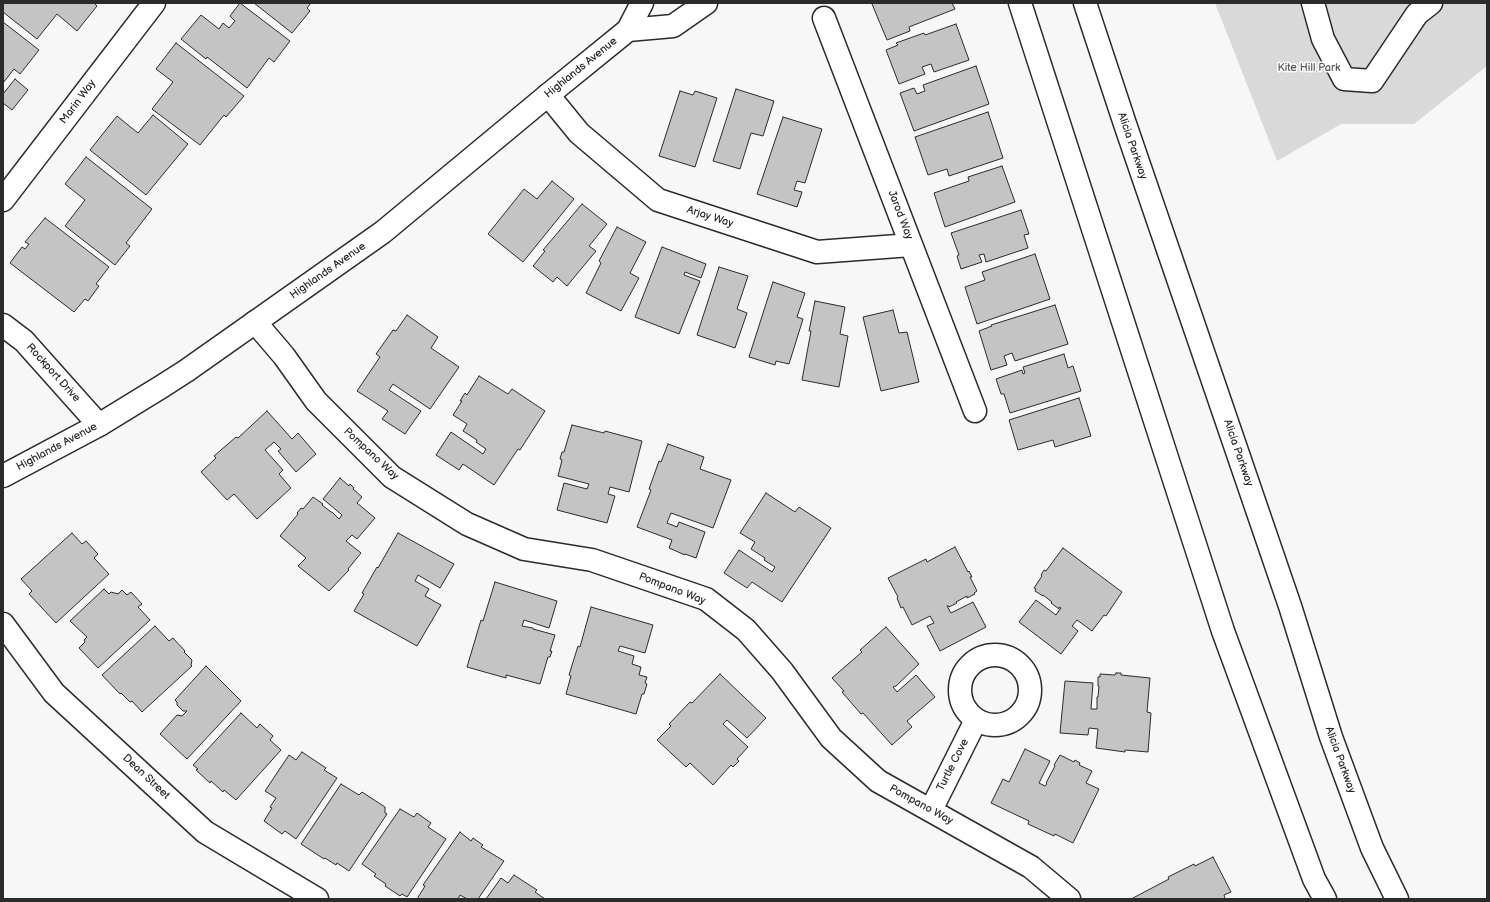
<!DOCTYPE html>
<style>
body{margin:0}
#map{position:relative;width:1490px;height:902px;overflow:hidden;background:#f7f7f7;font-family:"Balsamiq Sans",sans-serif}
canvas{display:block}
.frame{position:absolute;inset:0;border:4px solid #2b2b2b;pointer-events:none}
</style>
<div id="map">
<canvas width="1490" height="902"></canvas>
<div class="frame"></div>
</div>
<script>
const c = document.querySelector('canvas').getContext('2d');
c.lineJoin = 'round';
function paint(path, color) { c.fillStyle = color; c.fill(path, 'evenodd'); }
const shape = rows => new Path2D(rows.map(r => 'M' + r).join(''));
function strokePath(path, color, width, dash) { c.strokeStyle = color; c.lineWidth = width; c.lineCap = dash ? 'butt' : 'round'; c.setLineDash(dash || []); c.stroke(path); }
function label(font, color, halo, rows, align = 'center') {
  c.font = font + ' "Balsamiq Sans",sans-serif'; c.lineWidth = 3; c.setLineDash([]); c.textBaseline = 'middle'; c.strokeStyle = halo; c.fillStyle = color; for (const [text, x, y, turn = 0] of rows) {
    c.save(); c.translate(x, y); c.rotate((+turn || 0) * Math.PI / 180); c.textAlign = isNaN(turn) ? turn : align; if (halo) c.strokeText(text, 0, 0); c.fillText(text, 0, 0); c.restore();
  }
}
paint(shape([
 [1215,3,1487,3,1487,66,1414,124,1341,124,1277,161]
]), '#d9d9d9');
const building = shape([
 [3,3,94,3,97,6,77,31,57,14,37,39,3,12,3,3],
 [240,3,290,41,274,62,269,58,247,88,207,57,206,59,181,39,201,15,219,29,223,23,229,28,235,21,230,16,240,3],
 [254,3,311,3,307,8,310,11,292,33,254,3],
 [874,3,952,3,955,9,909,27,910,31,887,40,872,4,874,3],
 [3,22,39,50,20,74,14,69,3,83,3,22],
 [956,24,969,60,934,72,931,64,922,67,925,74,899,84,886,50,898,45,896,43,924,33,925,35,956,24],
 [176,43,244,96,226,117,224,115,200,145,152,109,173,82,156,69,176,43],
 [976,66,989,104,914,131,900,93,914,88,917,94,925,91,923,85,976,66],
 [15,79,28,90,12,110,3,103,3,94,15,79],
 [736,89,774,101,763,136,751,133,740,169,713,161,736,89],
 [680,91,693,95,695,91,717,98,695,167,659,156,680,91],
 [988,112,1003,158,949,176,947,169,928,175,915,137,988,112],
 [153,115,188,144,146,195,90,150,117,116,138,133,153,115],
 [783,117,822,129,805,183,797,181,794,190,802,192,797,207,757,194,783,117],
 [86,157,152,209,126,243,130,246,115,265,65,226,85,200,65,184,86,157],
 [1002,166,1015,202,945,227,934,193,969,181,968,177,1002,166],
 [552,181,574,199,523,262,488,234,524,189,537,199,552,181],
 [582,204,607,224,589,246,596,251,567,286,557,277,553,282,533,266,545,251,543,250,582,204],
 [1021,210,1029,234,1024,235,1028,248,986,262,984,254,979,255,982,262,961,269,957,256,959,255,951,233,1021,210],
 [45,218,109,267,96,284,99,286,88,301,85,299,74,312,10,263,22,247,25,249,29,244,25,242,45,218],
 [617,227,646,242,630,273,639,278,621,311,586,293,601,263,599,261,617,227],
 [662,247,706,264,701,278,685,272,684,275,700,281,679,334,635,317,662,247],
 [1035,254,1050,299,977,324,965,287,985,280,982,272,1035,254],
 [719,267,748,276,737,309,747,313,735,348,697,335,719,267],
 [773,282,805,293,797,317,803,319,789,364,776,361,775,365,749,357,773,282],
 [815,301,845,307,840,334,848,336,839,387,802,380,811,331,809,331,815,301],
 [1055,305,1068,344,1015,361,1012,353,1004,356,1007,365,991,370,979,331,992,326,991,325,1055,305],
 [893,310,899,333,907,332,919,382,881,391,863,317,893,310],
 [407,315,438,337,431,348,459,367,430,409,393,384,389,390,421,411,405,434,382,419,388,411,357,391,380,357,376,354,393,330,396,331,407,315],
 [1064,354,1068,368,1073,366,1081,391,1010,413,1004,394,1001,394,996,379,1022,370,1023,374,1025,373,1023,367,1064,354],
 [479,376,508,394,512,389,545,411,520,450,518,449,494,485,463,464,459,470,436,455,451,432,483,454,486,449,476,442,477,440,463,431,467,424,453,415,462,401,460,401,465,393,467,395,479,376],
 [1079,398,1091,436,1055,447,1053,440,1018,450,1009,420,1079,398],
 [267,411,292,439,298,433,316,454,296,472,278,451,281,449,274,442,265,450,283,470,279,474,291,488,257,519,234,494,227,500,201,472,216,458,214,456,236,437,238,438,267,411],
 [572,425,604,433,605,431,642,441,629,492,610,487,608,494,615,496,607,523,557,510,564,483,587,489,589,484,558,476,562,460,560,459,562,452,564,452,572,425],
 [668,444,704,457,700,469,731,480,713,528,671,513,667,523,677,527,679,522,705,532,696,558,685,554,685,555,669,548,672,540,637,527,651,490,649,489,659,461,661,462,668,444],
 [340,478,349,486,350,484,354,488,353,489,362,497,357,503,375,518,357,539,352,535,346,541,361,553,348,569,349,570,329,591,298,566,306,558,280,536,298,514,297,513,301,508,303,509,313,497,323,504,322,505,331,512,332,512,339,519,342,515,323,499,340,478],
 [766,493,795,512,799,507,831,528,782,602,752,582,747,588,724,573,739,550,772,572,775,567,764,560,765,558,751,549,755,542,740,533,766,493],
 [72,533,82,544,86,541,98,554,94,558,109,574,56,623,29,594,32,591,21,579,72,533],
 [398,533,454,564,440,588,418,575,415,581,429,589,425,596,441,605,417,646,354,611,364,594,362,593,377,567,378,568,398,533],
 [955,547,968,572,969,571,972,577,970,577,977,591,974,593,975,594,967,598,967,596,956,602,957,603,949,607,949,606,947,606,951,613,973,602,986,627,940,651,927,626,934,623,930,616,912,625,903,607,901,608,897,598,898,597,888,578,926,559,927,562,955,547],
 [1063,548,1122,592,1106,616,1104,615,1092,631,1077,620,1072,626,1078,631,1061,654,1019,622,1036,600,1056,615,1061,608,1059,607,1059,609,1051,603,1052,602,1043,595,1043,596,1035,591,1036,589,1034,588,1042,576,1041,575,1044,570,1046,571,1063,548],
 [495,582,557,601,549,628,524,620,522,626,533,628,533,629,555,635,550,651,552,651,550,657,548,657,540,684,506,675,506,678,467,667,481,620,483,621,495,582],
 [104,589,109,594,111,592,118,594,122,590,127,595,131,592,142,604,138,607,150,620,98,668,79,648,85,642,84,640,87,637,70,621,104,589],
 [591,607,653,625,645,653,620,646,618,651,634,656,632,664,641,667,639,675,647,677,645,683,647,684,644,694,642,694,636,714,566,694,571,676,569,675,578,646,580,647,591,607],
 [155,626,169,641,173,638,185,651,184,652,192,660,191,665,192,666,142,712,132,701,130,702,121,693,120,694,102,675,155,626],
 [886,627,919,664,896,686,893,687,897,692,916,675,935,697,907,721,912,727,892,745,863,713,861,714,842,692,844,691,832,678,862,652,860,650,886,627],
 [206,666,241,701,187,759,160,734,177,715,182,716,187,711,183,711,177,705,177,702,175,700,206,666],
 [1116,673,1121,673,1121,675,1150,678,1147,712,1151,713,1148,752,1125,750,1125,752,1096,748,1098,729,1089,728,1088,735,1060,733,1065,681,1093,683,1091,709,1097,709,1097,697,1098,697,1099,686,1098,686,1098,677,1100,677,1100,674,1115,675,1116,673],
 [720,674,766,718,747,738,727,720,723,724,748,747,737,759,739,761,733,767,731,765,713,785,690,763,686,767,657,740,671,726,669,724,690,702,692,703,720,674],
 [241,713,257,728,260,724,273,736,270,740,281,750,236,800,224,790,223,792,211,781,210,783,196,770,198,769,193,765,241,713],
 [1025,749,1050,761,1039,783,1045,786,1047,784,1046,783,1055,766,1054,765,1060,755,1074,762,1075,760,1080,763,1079,765,1092,771,1086,783,1099,789,1073,843,1055,834,1054,836,1028,824,1029,821,991,803,1003,779,1009,782,1025,749],
 [302,752,326,768,324,770,337,778,296,839,285,831,282,834,264,821,272,808,270,807,276,798,265,791,289,755,296,760,302,752],
 [341,784,359,795,362,792,385,807,385,813,387,814,349,871,337,863,336,865,325,858,324,859,301,844,341,784],
 [400,809,414,817,417,813,431,823,428,827,446,839,407,897,402,894,400,896,385,886,386,884,374,876,376,874,362,864,400,809],
 [460,832,471,841,473,838,483,845,481,847,504,861,478,899,467,899,460,895,458,899,417,899,425,886,423,885,460,832],
 [1213,857,1231,892,1224,895,1225,899,1133,899,1133,898,1169,879,1168,877,1194,864,1195,866,1213,857],
 [514,875,537,890,535,892,545,899,486,899,501,878,508,883,514,875]
]);
paint(building, '#c4c4c4');
strokePath(building, '#2b2b2b', 1);
const minor = shape([
 [1313,3,1323,39,1344,79,1372,81,1417,14,1431,3],
 [824,18,975,411],
 [548,95,579,133,658,200,817,252,911,245],
 [3,200,154,3],
 [255,322,284,356,316,401,392,477,467,524,524,549,592,560,706,599,746,630,782,671,831,738,878,781,1031,867,1069,899],
 [3,325,24,341,99,425],
 [3,624,54,693,205,832,317,899],
 '960 690a35 35 0 1 1 70 0a35 35 0 1 1-70 0Z',
 [931,810,976,720]
]);
const major = shape([
 [1020,3,1223,631,1314,879,1325,899],
 [1085,3,1125,124,1290,606,1331,737,1372,848,1397,899],
 [628,30,673,26,706,3],
 [3,476,99,425,161,387,186,371,383,232,548,95,628,30,642,3]
]);
strokePath(minor, '#2b2b2b', 25);
strokePath(major, '#2b2b2b', 25);
strokePath(minor, '#fff', 22);
strokePath(major, '#fff', 22);
label('11px', '#2b2b2b', '#fff', [
 ["Highlands Avenue",581,68,-39],
 ["Marin Way",78,102,-53],
 ["Alicia Parkway",1132,146,71],
 ["Jarod Way",900,215,69],
 ["Arjay Way",710,217,18],
 ["Highlands Avenue",328,271,-35],
 ["Rockport Drive",53,373,48],
 ["Highlands Avenue",57,447,-28],
 ["Alicia Parkway",1238,453,71],
 ["Pompano Way",371,454,43],
 ["Pompano Way",672,589,21],
 ["Alicia Parkway",1340,760,70],
 ["Turtle Cove",953,765,-63],
 ["Dean Street",146,777,43],
 ["Pompano Way",921,805,29]
]);
label('11px', '#565656', '#fff', [
 ["Kite Hill Park",1309,68]
]);
</script>
